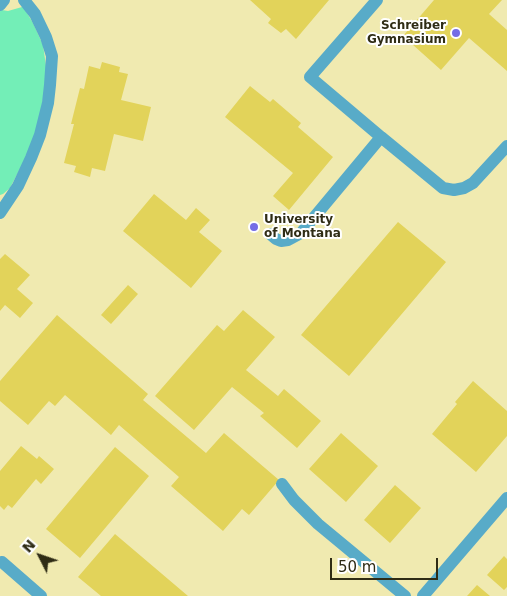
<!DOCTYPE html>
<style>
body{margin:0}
#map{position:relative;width:507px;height:596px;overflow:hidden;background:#f0eab0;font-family:"DejaVu Sans",sans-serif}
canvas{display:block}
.north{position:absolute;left:15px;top:531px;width:50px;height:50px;-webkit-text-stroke:4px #fff;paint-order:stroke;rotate:311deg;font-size:14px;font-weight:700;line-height:20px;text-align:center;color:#2f2c15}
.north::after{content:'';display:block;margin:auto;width:18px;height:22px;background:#2f2c15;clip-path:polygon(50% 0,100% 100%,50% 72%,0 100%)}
.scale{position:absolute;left:330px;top:558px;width:108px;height:22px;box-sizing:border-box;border:2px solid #2f2c15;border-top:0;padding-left:6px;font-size:15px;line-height:18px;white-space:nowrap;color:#2f2c15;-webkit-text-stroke:4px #fff;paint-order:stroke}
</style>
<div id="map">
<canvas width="507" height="596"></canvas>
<div class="north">N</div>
<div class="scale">50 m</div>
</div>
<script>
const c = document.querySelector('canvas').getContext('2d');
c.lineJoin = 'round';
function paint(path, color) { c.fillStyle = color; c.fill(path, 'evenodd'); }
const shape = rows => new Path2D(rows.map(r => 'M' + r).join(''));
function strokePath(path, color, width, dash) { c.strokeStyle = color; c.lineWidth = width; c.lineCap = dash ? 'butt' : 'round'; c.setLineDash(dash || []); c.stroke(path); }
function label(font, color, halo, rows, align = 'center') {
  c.font = font + ' "DejaVu Sans",sans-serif'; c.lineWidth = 4; c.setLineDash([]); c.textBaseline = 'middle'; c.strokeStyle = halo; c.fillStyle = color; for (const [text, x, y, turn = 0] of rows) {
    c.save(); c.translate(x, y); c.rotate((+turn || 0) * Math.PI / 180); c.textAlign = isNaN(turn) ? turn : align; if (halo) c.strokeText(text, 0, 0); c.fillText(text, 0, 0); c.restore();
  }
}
paint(shape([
 [22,7,24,8,33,23,43,45,46,66,46,83,41,110,35,134,26,157,10,188,3,194,0,195,0,8,2,10,8,11]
]), '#73eeb7');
paint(shape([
 [250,0,329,0,296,39,286,29,281,33,268,23,271,19],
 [434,0,502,0,489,14,507,30,507,71,469,38,441,70,403,36],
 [102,62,120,67,119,72,128,74,121,100,151,107,143,141,114,134,105,171,92,168,90,177,74,172,76,166,64,163,74,124,71,124,80,88,84,89,89,66,100,69],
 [250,86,270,102,273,99,301,123,298,127,333,157,289,210,273,196,293,173,225,117],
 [154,194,186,220,196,208,204,215,210,220,199,232,222,251,191,288,123,231],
 [398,222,446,262,349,376,301,335],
 [5,254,30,275,17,289,33,303,20,318,5,305,0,311,0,259],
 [128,285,138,294,111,324,101,315],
 [243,310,275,337,246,370,278,396,284,389,321,421,297,448,260,416,264,413,232,387,194,430,155,396,217,325,224,331],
 [57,315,148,394,143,400,206,453,224,433,279,480,249,515,242,509,223,531,171,486,179,477,119,425,111,435,65,395,55,406,49,401,28,425,0,401,0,381],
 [473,381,507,411,507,436,476,472,432,434,457,404,455,402],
 [341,433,378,466,346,502,309,469],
 [21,446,37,459,39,456,54,469,41,484,36,479,12,508,8,505,4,510,0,506,0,471],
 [115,447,149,476,80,558,46,529],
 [395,485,421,508,390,543,364,520],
 [115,534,188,596,101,596,78,577],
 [504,556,507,559,507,587,504,590,487,575],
 [477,585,490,596,467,596]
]), '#e2d35a');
strokePath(shape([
 [377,0,310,77,381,137],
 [0,5,4,0],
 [0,213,18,186,31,158,40,135,48,103,50,85,52,56,46,37,35,14,24,0],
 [270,234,276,239,281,241,288,240,301,233,381,137,443,188,454,190,464,188,473,183,507,146],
 [282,484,294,500,318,524,405,596],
 [2,562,41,596],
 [423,596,507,498]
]), '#58abc8', 12);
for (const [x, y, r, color] of [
 [456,33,5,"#746ce6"],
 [254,227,5,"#746ce6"]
]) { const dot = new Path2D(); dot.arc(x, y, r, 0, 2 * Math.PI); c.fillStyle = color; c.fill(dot); strokePath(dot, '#fff', 2); }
label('bold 12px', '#2f2c15', '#fff', [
 ["Schreiber",446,26],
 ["Gymnasium",446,40],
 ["University",264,220,"left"],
 ["of Montana",264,234,"left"]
], 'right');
</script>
